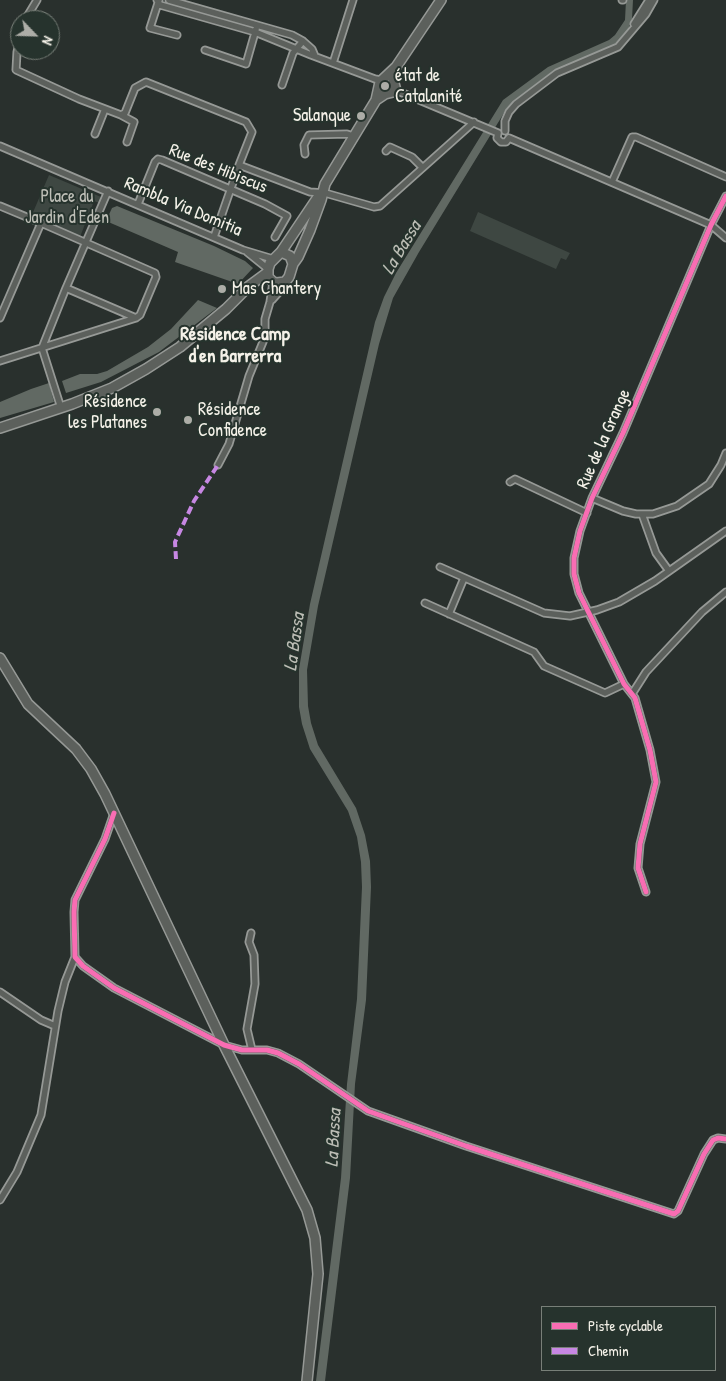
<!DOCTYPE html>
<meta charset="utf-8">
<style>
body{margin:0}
#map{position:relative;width:726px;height:1381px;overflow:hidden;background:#29302d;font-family:"Patrick Hand",sans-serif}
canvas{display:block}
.legend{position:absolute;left:541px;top:1306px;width:175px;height:65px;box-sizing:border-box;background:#26332d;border:1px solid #787f78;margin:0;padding:6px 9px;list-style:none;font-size:15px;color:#f4f1e8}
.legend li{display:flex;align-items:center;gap:10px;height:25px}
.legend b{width:25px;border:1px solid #787f78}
.north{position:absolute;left:10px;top:10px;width:50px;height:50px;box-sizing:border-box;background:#26332d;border:1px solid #787f78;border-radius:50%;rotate:114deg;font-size:14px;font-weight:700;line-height:20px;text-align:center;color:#f4f1e8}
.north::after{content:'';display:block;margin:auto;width:18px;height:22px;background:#adada7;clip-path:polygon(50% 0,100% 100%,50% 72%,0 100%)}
</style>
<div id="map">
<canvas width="726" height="1381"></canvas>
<ul class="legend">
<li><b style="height:6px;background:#f96db3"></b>Piste cyclable</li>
<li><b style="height:6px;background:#c787e3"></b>Chemin</li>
</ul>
<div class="north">N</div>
</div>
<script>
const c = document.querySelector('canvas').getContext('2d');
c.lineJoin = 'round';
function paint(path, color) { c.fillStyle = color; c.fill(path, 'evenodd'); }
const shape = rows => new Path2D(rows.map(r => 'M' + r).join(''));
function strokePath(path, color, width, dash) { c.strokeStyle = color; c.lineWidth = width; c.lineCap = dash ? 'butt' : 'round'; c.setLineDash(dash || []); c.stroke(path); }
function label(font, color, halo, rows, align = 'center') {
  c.font = font + ' "Patrick Hand",sans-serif'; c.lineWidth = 4; c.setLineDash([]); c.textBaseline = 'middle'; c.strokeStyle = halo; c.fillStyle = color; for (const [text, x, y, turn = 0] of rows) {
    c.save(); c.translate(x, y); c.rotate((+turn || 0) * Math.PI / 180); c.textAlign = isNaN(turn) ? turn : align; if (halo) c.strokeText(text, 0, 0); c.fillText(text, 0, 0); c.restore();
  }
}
paint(shape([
 [49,175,101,197,99,203,94,201,80,237,31,217],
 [478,212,570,253,566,260,561,258,556,269,470,231]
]), '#3e4742');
paint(shape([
 [626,0,633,0,632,19,627,33,620,41,602,51,551,74,507,108,419,252,393,298,379,344,318,606,307,670,308,706,311,723,318,745,356,808,365,835,370,861,371,887,366,1000,355,1084,350,1178,325,1381,316,1381,341,1178,347,1084,357,999,362,887,361,862,357,837,348,811,310,749,302,724,299,707,299,669,310,604,375,322,384,297,396,273,503,100,548,67,609,40,615,35,625,20],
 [117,206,214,246,245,261,253,268,238,284,175,262,178,252,106,221,112,208],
 [198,300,217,308,159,352,101,382,66,393,62,381,80,374,97,374,107,371,148,347,171,329],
 [49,383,54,402,0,418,0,402,31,389]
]), '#616963');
const street = shape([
 [157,0,160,5,255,32,311,55,375,79,381,80],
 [159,0,150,28,177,35],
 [169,0,292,35,303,41,312,49,315,56],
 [622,0,623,0],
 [25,20,37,0],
 [634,24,649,0],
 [20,39,17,52,16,70,79,99,121,115,125,113,135,88,146,82,246,122,252,132,239,165,310,192,325,193,374,207,380,206,474,122],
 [205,50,246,64,256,29],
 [333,63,353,0],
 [282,85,293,53,303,41],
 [395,87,400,92,498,133],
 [121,115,134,122,127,142],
 [505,131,505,121,509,112,516,104,557,73,618,47,646,14,654,0],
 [498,133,497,138,501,142,506,142,509,138],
 [95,134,105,109],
 [509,138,711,225,726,238],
 [0,146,243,250,273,259],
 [386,151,390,147,412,157,422,167],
 [305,154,304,145,309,135,347,134,353,136],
 [612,182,632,137,636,137,726,177],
 [138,204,155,162,158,159,162,160,265,204,287,216,275,237],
 [0,206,41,223],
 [214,237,239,165],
 [247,252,268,269],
 [66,288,136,318],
 [272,300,281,290,285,282],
 [0,318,41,223,155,273,156,277,140,315,136,318,0,361],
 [61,408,42,348,66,288,108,191],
 [218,465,229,444,249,376,265,337,265,319,270,302,273,282],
 [510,482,515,479,587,513],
 [592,498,623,511,636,514,653,514,677,506,709,484,721,465,726,453],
 [642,514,656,553,669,571],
 [440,567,544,613,570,616,597,610,619,602,655,581,726,531],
 [425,603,534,652,544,666,605,693,624,684],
 [449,614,464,578],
 [632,694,646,672,702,612,726,592],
 [114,813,105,839,75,900,74,912,75,957,83,966,114,988,224,1045,242,1050,267,1050,278,1053,299,1064,368,1111,466,1146,674,1214,678,1211,704,1154,713,1140,718,1138,726,1139],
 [646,892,638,868,640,844,656,782,650,750,635,698,624,684,579,593,574,574,574,558,580,531,592,498,623,433,711,225,726,196],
 [251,933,249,942,254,955,255,984,247,1029,252,1050],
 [0,992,41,1020,55,1026],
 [0,1200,17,1172,41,1115,58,1011,65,982,75,957]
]);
const secondary = shape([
 [376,100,385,94,393,92,395,87,393,80],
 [281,252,290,256,293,264,289,277,285,282,277,283,273,282,268,277,268,269,270,263,281,252,320,194],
 [293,264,298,257,310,230,321,200,325,184,376,100,380,82,396,67,441,0],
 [0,428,72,404,112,388,146,369,180,347,226,309,249,286,268,272],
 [0,658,28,704,76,749,91,769,105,794,224,1045,307,1210,315,1238,318,1274,307,1381]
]);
strokePath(street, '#969996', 9);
strokePath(secondary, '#969996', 12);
strokePath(street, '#5c605c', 5.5);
strokePath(secondary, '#5c605c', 9);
strokePath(shape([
 [176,559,175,542,194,501,218,465]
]), '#c787e3', 4, [8, 4]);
strokePath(shape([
 [114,813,105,839,75,900,74,912,75,957,83,966,114,988,224,1045,242,1050,267,1050,278,1053,299,1064,368,1111,466,1146,674,1214,678,1211,704,1154,713,1140,718,1138,726,1139],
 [646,892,638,868,640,844,656,782,650,750,635,698,624,684,579,593,574,574,574,558,580,531,592,498,623,433,711,225,726,196]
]), '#f96db3', 5);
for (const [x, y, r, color] of [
 [385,86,5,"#adada7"],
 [361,116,5,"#adada7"],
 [222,289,5,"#adada7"],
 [157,412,5,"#adada7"],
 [188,420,5,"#adada7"]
]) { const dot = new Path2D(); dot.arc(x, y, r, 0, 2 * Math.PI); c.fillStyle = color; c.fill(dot); strokePath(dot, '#26332d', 2); }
label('18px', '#f4f1e8', '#26332d', [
 ["état de",395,76],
 ["Catalanité",395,97],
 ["Salanque",351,116,"right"],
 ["Mas Chantery",232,289],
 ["Résidence",147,402,"right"],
 ["les Platanes",147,423,"right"],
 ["Résidence",198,410],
 ["Confidence",198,431]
], 'left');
label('18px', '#f4f1e8', '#26332d', [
 ["Rue des Hibiscus",218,169,22],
 ["Rambla Via Domitia",183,207,23],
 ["Rue de la Grange",604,439,-66]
]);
label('18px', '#bebfb7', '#26332d', [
 ["Place du",67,197],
 ["Jardin d'Eden",67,218]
]);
label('italic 19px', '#bcbdb5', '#26332d', [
 ["La Bassa",402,248,-59],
 ["La Bassa",295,642,-82],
 ["La Bassa",334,1138,-87]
]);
label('bold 19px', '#f4f1e8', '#26332d', [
 ["Résidence Camp",235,335],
 ["d'en Barrerra",235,357]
]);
</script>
